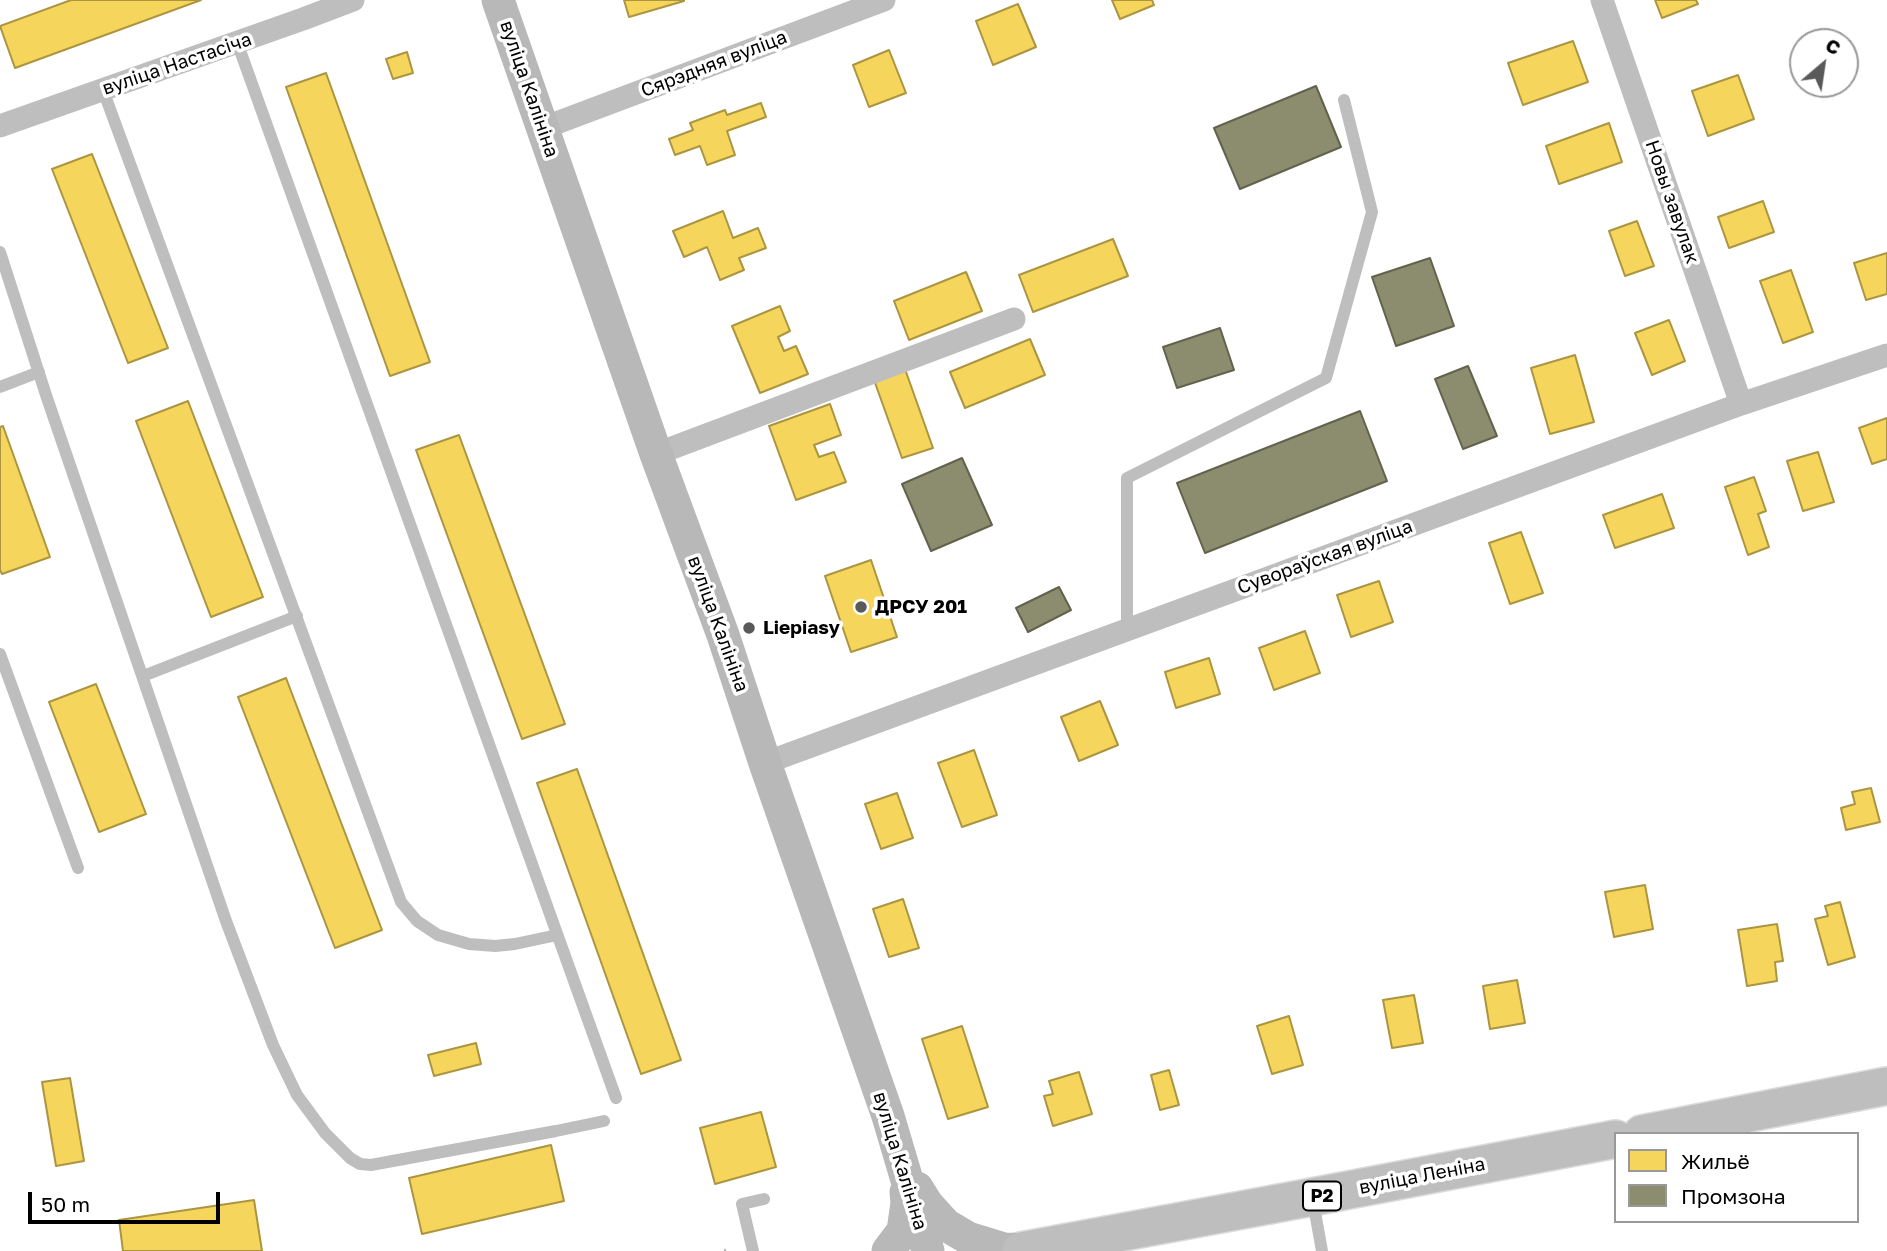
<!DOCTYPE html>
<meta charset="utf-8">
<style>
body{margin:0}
#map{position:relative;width:1887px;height:1251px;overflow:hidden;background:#fff;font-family:"Golos Text",sans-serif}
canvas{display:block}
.legend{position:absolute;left:1614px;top:1132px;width:245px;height:91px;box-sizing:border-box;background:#fff;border:2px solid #999;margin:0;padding:9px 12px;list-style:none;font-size:21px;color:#000}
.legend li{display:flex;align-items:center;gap:14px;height:35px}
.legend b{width:35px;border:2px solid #999}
.north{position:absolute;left:1789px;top:28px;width:70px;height:70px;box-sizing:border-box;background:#fff;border:2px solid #999;border-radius:50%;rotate:29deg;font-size:19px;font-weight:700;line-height:28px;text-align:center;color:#000}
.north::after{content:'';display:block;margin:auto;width:24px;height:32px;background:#595959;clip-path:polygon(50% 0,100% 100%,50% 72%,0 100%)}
.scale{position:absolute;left:28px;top:1192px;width:192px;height:32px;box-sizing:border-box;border:4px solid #000;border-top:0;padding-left:9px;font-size:21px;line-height:24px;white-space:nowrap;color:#000;-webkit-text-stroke:5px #fff;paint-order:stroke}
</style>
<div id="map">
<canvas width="1887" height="1251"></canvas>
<ul class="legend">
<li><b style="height:19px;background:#f6d55c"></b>Жильё</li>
<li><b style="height:19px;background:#8c8c6e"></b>Промзона</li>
</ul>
<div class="north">С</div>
<div class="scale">50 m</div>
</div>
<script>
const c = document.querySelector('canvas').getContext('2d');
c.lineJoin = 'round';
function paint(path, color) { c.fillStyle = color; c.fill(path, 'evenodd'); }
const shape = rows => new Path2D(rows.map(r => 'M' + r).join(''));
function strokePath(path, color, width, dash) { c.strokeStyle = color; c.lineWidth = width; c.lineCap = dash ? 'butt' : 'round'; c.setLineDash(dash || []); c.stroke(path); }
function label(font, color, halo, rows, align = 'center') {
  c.font = font + ' "Golos Text",sans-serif'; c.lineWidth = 7; c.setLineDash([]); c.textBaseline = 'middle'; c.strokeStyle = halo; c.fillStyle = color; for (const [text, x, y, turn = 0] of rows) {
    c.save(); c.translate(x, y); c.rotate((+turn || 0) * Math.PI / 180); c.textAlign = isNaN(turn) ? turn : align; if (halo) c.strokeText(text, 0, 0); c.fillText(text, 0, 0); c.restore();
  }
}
const homes = shape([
 [71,0,201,0,15,68,0,26,71,0],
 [624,0,684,0,684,1,629,17,624,0],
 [1112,0,1152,0,1154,5,1120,19,1112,0],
 [1655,0,1696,0,1698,4,1662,18,1655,0],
 [1018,4,1036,47,993,65,976,21,1018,4],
 [1573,41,1588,82,1523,105,1508,63,1573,41],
 [889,50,906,93,869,107,853,65,889,50],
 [407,52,413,73,393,79,386,59,407,52],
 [326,73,430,362,390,376,286,87,326,73],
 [1738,75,1754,119,1708,136,1692,91,1738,75],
 [761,103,766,117,727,131,735,155,707,165,700,146,675,155,669,139,693,130,690,123,725,110,727,115,761,103],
 [1609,123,1622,162,1559,184,1546,146,1609,123],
 [92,154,168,348,128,363,52,169,92,154],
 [1763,201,1774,232,1729,248,1718,217,1763,201],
 [723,211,733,238,758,228,766,248,739,258,744,270,720,280,707,247,684,257,673,231,723,211],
 [1637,221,1654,266,1625,276,1609,231,1637,221],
 [1113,239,1128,276,1033,312,1019,275,1113,239],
 [1887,253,1887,294,1866,300,1854,263,1887,253],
 [1791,270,1813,332,1783,343,1760,281,1791,270],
 [966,272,982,311,909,340,894,301,966,272],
 [780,306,790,331,778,337,784,351,796,346,808,374,760,393,732,326,780,306],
 [1669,320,1685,361,1652,375,1635,333,1669,320],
 [1030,339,1045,375,965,408,950,372,1030,339],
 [1575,355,1594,422,1550,434,1531,368,1575,355],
 [905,369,933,448,902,458,874,380,905,369],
 [188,401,263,597,211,617,136,421,188,401],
 [830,404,841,435,814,445,819,457,834,452,846,482,796,500,769,426,830,404],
 [1887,418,1887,459,1872,464,1859,428,1887,418],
 [3,426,50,557,2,574,0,570,0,427,3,426],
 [459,435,565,724,522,739,416,450,459,435],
 [1818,452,1834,502,1803,511,1787,461,1818,452],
 [1754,477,1766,511,1758,514,1769,547,1748,555,1725,487,1754,477],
 [1662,494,1674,528,1615,548,1603,515,1662,494],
 [1521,532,1543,593,1510,604,1489,543,1521,532],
 [871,560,897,637,851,652,825,576,871,560],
 [1379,581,1393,622,1351,637,1337,595,1379,581],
 [1305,631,1320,673,1274,690,1259,648,1305,631],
 [1209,658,1220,694,1176,708,1165,672,1209,658],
 [286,678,382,930,335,948,238,697,286,678],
 [96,684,146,814,99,832,49,702,96,684],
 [1100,701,1118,745,1079,761,1061,717,1100,701],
 [974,750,997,815,962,827,938,763,974,750],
 [577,769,681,1060,641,1074,537,783,577,769],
 [1871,788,1880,822,1846,830,1841,808,1855,804,1852,792,1871,788],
 [897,793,913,838,881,849,865,804,897,793],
 [1645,885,1653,929,1614,937,1605,892,1645,885],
 [903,899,919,948,889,957,873,909,903,899],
 [1840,902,1855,957,1828,965,1815,919,1828,916,1825,906,1840,902],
 [1777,924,1783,961,1775,962,1777,981,1747,986,1738,930,1777,924],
 [1517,980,1525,1023,1490,1029,1483,986,1517,980],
 [1414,995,1423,1043,1392,1048,1383,1000,1414,995],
 [1289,1016,1303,1065,1272,1074,1257,1026,1289,1016],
 [962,1026,988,1107,948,1119,922,1039,962,1026],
 [476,1043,481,1064,434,1076,428,1055,476,1043],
 [1169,1070,1179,1105,1160,1110,1151,1075,1169,1070],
 [1079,1072,1092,1114,1053,1126,1044,1096,1053,1094,1049,1081,1079,1072],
 [70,1078,84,1161,56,1166,42,1082,70,1078],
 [761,1112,776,1167,715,1184,700,1128,761,1112],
 [551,1145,564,1201,422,1234,409,1178,551,1145],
 [254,1200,262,1251,123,1251,119,1220,254,1200]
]);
paint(homes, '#f6d55c');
strokePath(homes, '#ac9540', 2);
const industry = shape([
 [1316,86,1341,147,1240,189,1214,128,1316,86],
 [1430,258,1454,326,1396,346,1372,277,1430,258],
 [1220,328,1234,370,1177,388,1163,347,1220,328],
 [1468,366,1497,436,1463,449,1435,379,1468,366],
 [1360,411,1387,481,1205,553,1177,483,1360,411],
 [962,458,992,525,931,551,902,484,962,458],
 [1059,587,1071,610,1028,632,1016,608,1059,587]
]);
paint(industry, '#8c8c6e');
strokePath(industry, '#62624d', 2);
const primary = shape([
 [1642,1134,1887,1086],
 [1021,1251,1312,1197,1616,1139]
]);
strokePath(primary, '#dbdbdb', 40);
strokePath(shape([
 [724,1251,726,1251]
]), '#b9b9b9', 4.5, [2, 3.5]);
strokePath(shape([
 [237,42,616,1098],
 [103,90,401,902,417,921,438,935,469,944,495,946,515,944,557,935],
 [0,252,46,395,226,921,273,1045,297,1095,325,1133,350,1158,360,1164,371,1165,556,1131,604,1121],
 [0,387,39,372],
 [1127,630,1127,478,1326,378,1372,212,1344,100],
 [0,654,78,868],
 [143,676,297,616],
 [1313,1201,1322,1251],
 [753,1251,742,1204,764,1199]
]), '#bebebe', 12);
strokePath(shape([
 [1602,0,1741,404],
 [0,126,303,19,353,0],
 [543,128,884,0],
 [656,454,1014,319],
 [765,763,1741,404,1887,355]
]), '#bebebe', 23);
strokePath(shape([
 [498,0,656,454,723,635,765,763,888,1116,928,1251],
 [917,1188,927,1204,946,1225,968,1238,1004,1249,1028,1250],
 [888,1251,903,1231,907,1203,906,1192]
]), '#b8b8b8', 33);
strokePath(primary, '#bebebe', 37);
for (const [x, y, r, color] of [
 [861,607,7,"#595959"],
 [749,628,7,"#595959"]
]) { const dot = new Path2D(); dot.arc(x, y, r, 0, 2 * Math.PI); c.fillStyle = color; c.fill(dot); strokePath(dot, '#fff', 2.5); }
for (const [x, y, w] of [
 [1322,1196,38]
]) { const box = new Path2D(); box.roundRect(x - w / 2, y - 14.5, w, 29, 5); c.fillStyle = '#fff'; c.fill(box); strokePath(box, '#000', 2); }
label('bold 18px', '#000', null, [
 ["Р2",1322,1196]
]);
label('19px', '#000', '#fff', [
 ["вуліца Настасіча",177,64,-19],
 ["Сярэдняя вуліца",714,64,-21],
 ["вуліца Калініна",529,89,71],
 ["Новы завулак",1672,202,71],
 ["Сувораўская вуліца",1325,557,-20],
 ["вуліца Калініна",718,624,70],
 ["вуліца Калініна",900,1161,73],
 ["вуліца Леніна",1422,1176,-11]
]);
label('bold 19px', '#000', '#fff', [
 ["ДРСУ 201",875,607],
 ["Liepiasy",763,628]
], 'left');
</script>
